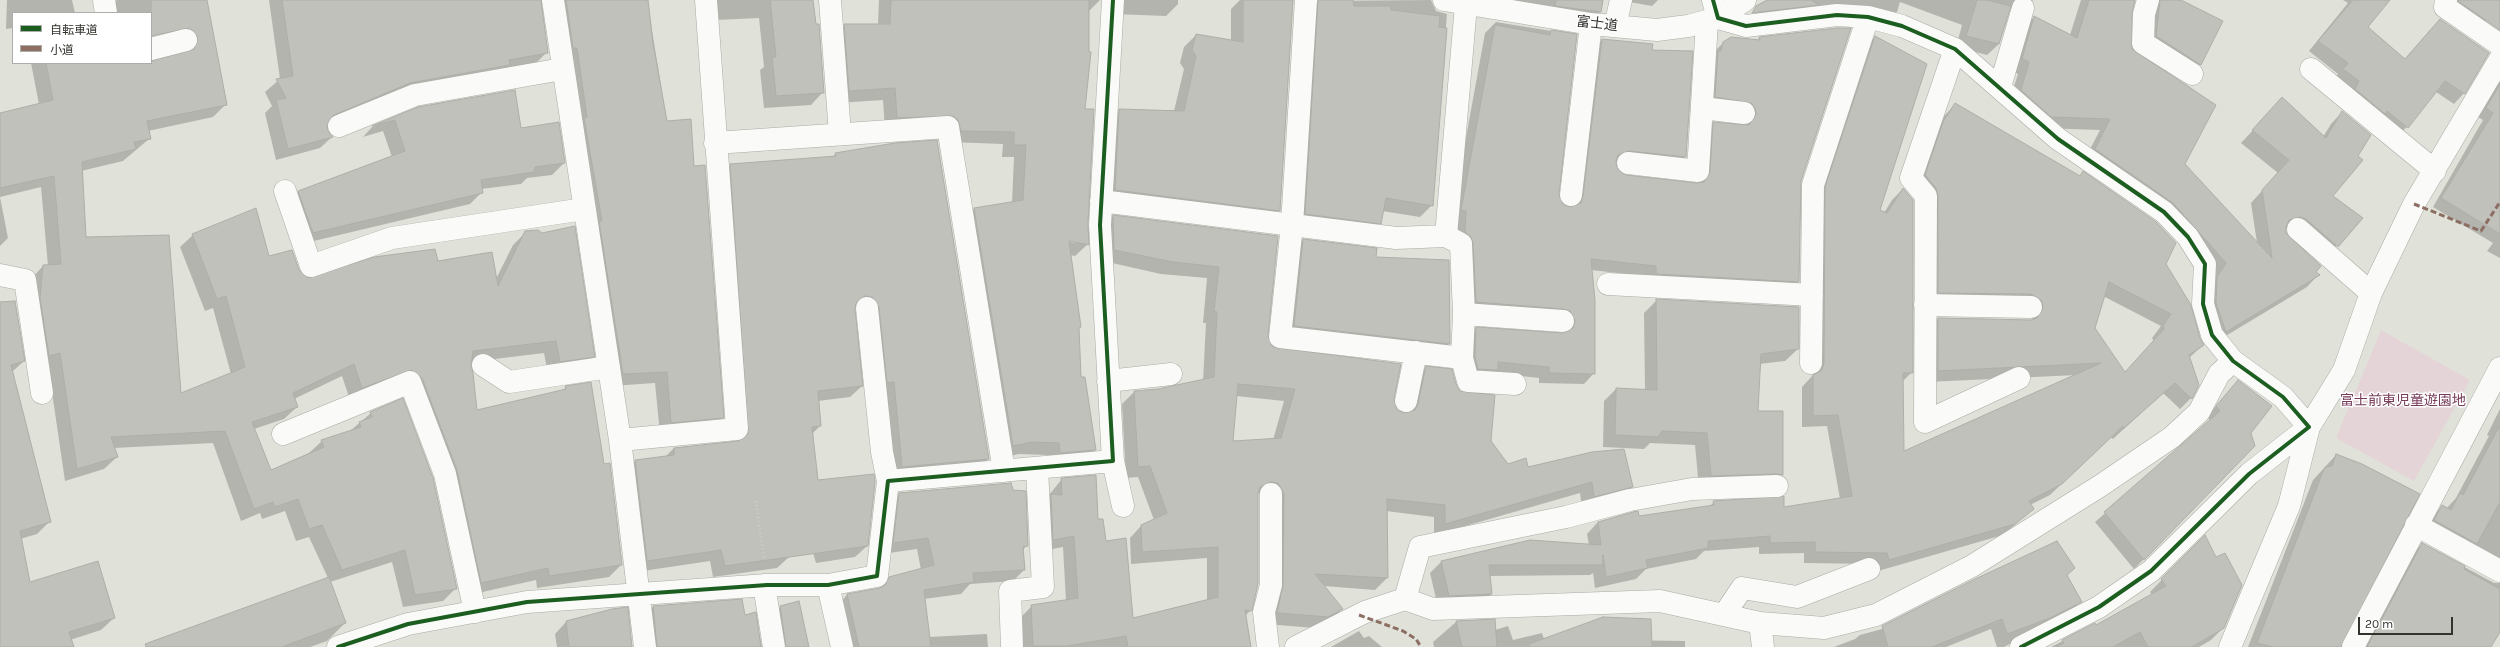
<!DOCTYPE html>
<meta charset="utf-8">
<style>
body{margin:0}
#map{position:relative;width:2500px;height:647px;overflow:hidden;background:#e0e2d9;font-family:Karla,"Noto Sans JP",sans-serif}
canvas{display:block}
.legend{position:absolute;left:12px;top:12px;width:140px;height:52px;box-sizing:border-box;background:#fff;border:1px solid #adadab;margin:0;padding:5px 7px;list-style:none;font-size:12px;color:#31332c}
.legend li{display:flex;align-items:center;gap:8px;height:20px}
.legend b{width:20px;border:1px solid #adadab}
.scale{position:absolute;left:2358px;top:617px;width:95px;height:18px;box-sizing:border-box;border:2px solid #31332c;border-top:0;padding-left:5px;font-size:12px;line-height:14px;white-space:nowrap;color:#31332c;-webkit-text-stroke:3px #fff;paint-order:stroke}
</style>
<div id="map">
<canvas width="2500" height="647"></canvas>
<ul class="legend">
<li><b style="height:5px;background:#1b5e20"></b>自転車道</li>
<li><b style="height:5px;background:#8d6e63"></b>小道</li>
</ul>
<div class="scale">20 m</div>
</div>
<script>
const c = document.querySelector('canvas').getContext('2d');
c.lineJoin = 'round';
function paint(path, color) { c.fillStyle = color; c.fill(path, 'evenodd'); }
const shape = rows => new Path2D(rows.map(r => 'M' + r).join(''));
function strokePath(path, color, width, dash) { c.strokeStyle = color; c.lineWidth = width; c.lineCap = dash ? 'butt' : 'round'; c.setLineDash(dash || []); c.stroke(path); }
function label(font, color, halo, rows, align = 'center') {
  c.font = font + ' Karla,"Noto Sans JP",sans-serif'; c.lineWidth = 3; c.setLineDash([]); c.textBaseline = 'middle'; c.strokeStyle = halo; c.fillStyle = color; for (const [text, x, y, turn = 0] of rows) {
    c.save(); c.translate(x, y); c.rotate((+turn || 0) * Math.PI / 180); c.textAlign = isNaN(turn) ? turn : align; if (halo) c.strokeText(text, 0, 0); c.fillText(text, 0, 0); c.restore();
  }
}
paint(shape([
 [2381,330,2470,380,2414,481,2336,438]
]), '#e4d4d7');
paint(shape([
 [7,0,72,0,75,13,13,13,13,28,6,29],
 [117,0,206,0,151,27,151,13,113,13,112,5],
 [269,0,541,0,547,52,535,64,398,95,326,124,327,132,332,137,320,148,276,160,265,113,272,106,265,92,280,79],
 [550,0,647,0,667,122,693,167,723,417,711,429,660,434,655,383,611,386],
 [716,0,812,0,823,92,811,105,764,108,760,70,764,67,759,18,716,20],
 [879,0,1100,0,1088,12,1084,110,1088,244,1075,256,1070,255,1078,329,1080,378,1095,450,1083,462,1048,465,1047,455,1019,454,1001,458,962,221,974,209,1012,203,1014,157,1002,157,1003,144,949,142,946,132,885,130,883,100,837,103,833,37,845,25,878,25],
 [1064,239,1076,241,1076,243,1063,241],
 [1102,0,1178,0,1178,4,1166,16,1113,14,1112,6],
 [1240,0,1284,0,1279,210,1267,223,1102,202,1107,123,1120,110,1174,111,1184,69,1180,63,1184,47,1196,35,1231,41,1231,9],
 [1431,0,1436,11,1447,14,1432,205,1420,217,1382,211,1380,223,1369,235,1294,225,1307,13,1319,1],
 [1467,0,1602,0,1600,12,1588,24],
 [1618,0,1658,0,1652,6],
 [1775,0,2033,0,2021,12,2014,7,2010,8,1999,44,1987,55,1956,47,1962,25,1900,2,1897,12,1886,23,1747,21,1758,10],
 [2081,0,2134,0,2131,10,2130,43,2136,54,2214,105,2184,164,2257,243,2251,203,2278,173,2241,143,2282,99,2323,137,2331,124,2342,112,2332,196,2362,218,2325,258,2288,228,2285,229,2289,239,2318,275,2307,287,2214,343,2204,315,2215,275,2161,215,2084,161,2100,130,2039,128,2009,102,2018,74,2011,70,2022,29,2034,17,2070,35],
 [2136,0,2179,0,2222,21,2200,65,2188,77,2144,48,2145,3],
 [2343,0,2389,0,2366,27,2405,59,2430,30,2487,55,2464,93,2454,104,2436,92,2397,138,2334,79,2338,74,2309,51,2348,3],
 [2443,0,2500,0,2500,17,2486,20,2475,30],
 [1496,22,1576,35,1558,194,1562,206,1570,208,1574,207,1592,50,1602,40,1651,51,1685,157,1675,167,1616,162,1616,169,1626,176,1700,184,1703,133,1714,123,1746,125,1745,118,1705,107,1713,53,1723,43,1757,41,1759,38,1800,181,1798,281,1788,292,1591,270,1594,373,1584,384,1539,383,1539,378,1494,373,1486,380,1465,368,1466,339,1476,328,1563,334,1566,332,1560,321,1466,312,1451,220,1485,33],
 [1875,37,1879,210,1884,213,1892,200,1903,189,1912,372,1902,382,1903,453,2077,375,1927,382,1927,330,1938,319,2033,320,2031,312,1927,304,1914,187,1944,116,1955,105,2079,177,2083,173,2165,264,2203,345,2189,358,2198,385,2191,398,2180,409,2163,393,2113,439,2111,437,2050,495,2030,505,2033,509,2003,535,1878,571,1876,564,1804,563,1804,553,1759,554,1759,547,1704,551,1696,559,1646,569,1636,579,1595,588,1593,573,1590,575,1489,576,1491,594,1480,605,1438,607,1430,573,1441,562,1530,541,1589,545,1587,534,1598,522,1709,507,1714,502,1783,508,1840,499,1827,426,1802,427,1802,387,1813,375,1815,199,1864,48],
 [2103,296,2161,326,2152,338,2154,341,2125,373,2093,328],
 [31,63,85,63,226,104,213,117,148,131,149,139,123,161,81,171,85,238,180,394,231,374,213,308,205,311,180,247,193,235,268,257,298,271,308,279,437,262,496,279,513,245,526,232,594,356,581,369,548,374,544,353,470,362,476,411,562,391,566,387,603,465,621,565,609,577,537,588,536,580,469,595,409,390,350,400,342,376,294,399,297,407,284,419,254,429,270,471,309,453,322,441,350,431,371,413,456,588,443,601,403,607,392,562,330,582,345,623,327,641,310,647,169,647,328,578,309,537,296,541,285,511,262,519,260,513,241,521,213,443,114,448,117,457,104,469,65,481,48,365,31,279,43,266,48,266,41,187,0,197,0,114,39,104],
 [2500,79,2500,258,2487,251,2493,243,2433,207,2483,120,2478,117],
 [419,108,520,130,564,163,552,175,527,178,521,184,481,189,482,192,470,204,301,244,287,204,299,191,392,157,383,131,363,137,372,127],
 [937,141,988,459,977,470,891,478,861,308,854,307,862,386,850,397,818,401,820,426,812,434,817,481,867,546,855,557,816,563,801,513,789,557,777,568,713,577,710,561,636,572,624,472,635,461,665,457,674,448,737,443,719,176,731,165,832,157,836,154],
 [0,197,8,238,0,246],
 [1113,216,1277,237,1267,336,1272,348,1393,399,1397,411,1404,414,1407,413,1414,379,1426,367,1455,385,1507,465,1632,487,1620,498,1582,508,1580,493,1434,535,1434,517,1386,511,1387,578,1375,590,1324,586,1342,609,1330,621,1315,628,1266,624,1266,495,1258,493,1251,610,1245,616,1250,647,1021,647,1020,618,1032,606,1066,601,1063,547,1042,551,1040,506,1062,479,1097,520,1132,619,1207,601,1207,558,1131,564,1130,538,1141,526,1154,520,1138,477,1126,478,1122,404,1134,392,1158,390,1203,381,1206,323,1203,323,1207,278,1161,274,1103,261,1102,228],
 [1236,396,1284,401,1273,440,1232,442],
 [1303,240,1375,258,1449,344,1438,354,1284,336,1293,251],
 [1657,300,1798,349,1785,361,1759,364,1757,413,1782,412,1782,475,1770,487,1699,488,1695,445,1650,443,1644,449,1603,447,1604,401,1616,389,1645,390,1644,313],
 [0,303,24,361,12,372,50,521,37,534,20,539,30,583,114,618,101,630,70,640,56,647,0,647],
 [2229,391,2193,510,2134,569,2095,522,2210,421,2207,416],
 [2500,409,2500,582,2494,572,2422,533,2430,519,2442,506,2446,509,2456,498,2489,436,2487,435],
 [2336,455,2340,647,2248,647,2313,480],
 [900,494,1027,545,1023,550,1024,570,1013,581,970,584,961,594,924,599,929,637,987,634,988,647,844,647,836,607,847,595,878,589,890,578,921,570,917,549,882,554,888,505],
 [2205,536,2223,628,2211,640,2199,647,2051,647,2094,625,2095,626,2152,595,2150,592],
 [2422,544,2494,583,2500,583,2500,630,2490,647,2362,647,2410,556],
 [2074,568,2066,576,2081,601,2070,612,2004,647,1997,647,1991,629,1946,647,1834,647,1855,639,1860,635,1882,629,1973,581],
 [741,600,744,616,755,613,762,647,645,647,641,618,653,607],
 [781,607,808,647,773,647,769,618],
 [1494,620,1495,630,1508,626,1513,640,1542,633,1544,639,1685,641,1685,647,1434,647,1433,642,1456,622],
 [566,622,631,647,557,647,555,634],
 [1359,631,1364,638,1369,636,1382,647,1331,647]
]), '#0003');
const building = shape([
 [151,0,207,0,227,105,147,121,151,139,134,142,136,149,82,162,86,237,169,235,181,393,245,367,226,296,217,299,192,234,256,208,269,256,292,250,299,270,308,278,374,257,435,249,438,261,492,252,498,286,525,231,538,230,542,233,575,226,595,357,560,362,556,341,473,351,471,365,473,373,477,410,566,389,565,386,591,382,604,464,610,463,622,565,549,576,548,568,481,583,457,470,422,378,412,370,362,388,354,364,293,393,298,407,252,422,271,470,324,447,321,440,361,427,359,422,372,417,370,412,403,398,433,478,457,589,415,595,405,550,342,570,322,525,309,529,298,499,275,507,273,502,254,509,225,431,111,437,118,457,77,469,60,353,49,356,40,298,43,265,61,264,54,176,0,188,0,113,53,100,46,63,151,63,151,61,194,49,198,37,190,28,151,36,151,0],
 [282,0,541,0,548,53,509,60,510,65,410,83,334,115,327,125,328,131,333,137,288,149,276,100,286,98,276,79,293,76,282,0],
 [566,0,648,0,653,43,667,121,691,119,694,166,705,165,724,418,671,423,667,372,623,374,599,221,602,221,584,118,587,117,577,48,573,48,566,0],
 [770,0,813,0,816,24,819,24,824,93,776,96,772,57,776,57,770,0],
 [891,0,1089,0,1089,52,1091,52,1085,109,1094,109,1088,224,1089,245,1069,241,1081,327,1079,328,1081,377,1085,377,1096,450,1060,453,1059,443,1032,442,1013,446,974,208,1023,200,1026,145,1014,145,1014,132,961,131,958,120,953,116,897,118,895,88,849,91,844,24,890,24,891,0],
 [1243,0,1293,0,1280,211,1115,190,1119,109,1184,111,1196,56,1192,50,1196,34,1243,42,1243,0],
 [1318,0,1353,0,1354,6,1391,6,1391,10,1440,16,1439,27,1447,28,1433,206,1386,198,1381,224,1305,214,1318,0],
 [1556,0,1603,0,1601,12,1555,6,1556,0],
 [1767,0,1811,0,1819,5,1752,13,1756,6,1767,0],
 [1977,0,1987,0,2011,6,1999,44,1966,36,1977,0],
 [2089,0,2135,0,2132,13,2132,49,2216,105,2185,164,2272,258,2262,190,2289,160,2252,130,2282,97,2326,138,2342,111,2371,135,2358,156,2363,160,2333,196,2363,218,2338,247,2306,219,2300,217,2289,220,2286,227,2286,233,2321,266,2316,272,2320,275,2226,332,2216,303,2217,277,2226,263,2173,203,2095,149,2110,119,2051,117,2021,90,2029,62,2022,59,2034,16,2077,38,2089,0],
 [2160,0,2181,0,2223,21,2201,65,2156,36,2160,0],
 [2353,0,2390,0,2368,27,2405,59,2440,19,2489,53,2465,94,2445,81,2408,128,2387,111,2385,114,2355,89,2359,81,2343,69,2348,63,2318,41,2353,0],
 [2458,0,2500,0,2500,30,2458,1,2458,0],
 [1495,25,1550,35,1551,30,1577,34,1559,194,1563,205,1570,207,1581,203,1583,196,1602,39,1653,44,1652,50,1693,51,1686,157,1629,151,1618,155,1616,162,1617,168,1626,175,1697,183,1704,182,1710,172,1713,122,1749,125,1756,115,1755,108,1751,103,1715,97,1718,51,1721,51,1723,42,1731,37,1760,40,1759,37,1837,28,1851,28,1801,181,1799,282,1656,274,1656,266,1591,259,1595,300,1595,374,1549,373,1549,367,1498,362,1498,370,1478,369,1475,357,1476,327,1563,333,1573,328,1575,321,1570,311,1564,309,1476,302,1473,243,1471,237,1465,232,1466,211,1461,210,1495,25],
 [1875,36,1927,64,1880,210,1887,213,1903,188,1913,200,1913,373,1903,373,1904,451,2101,363,1938,371,1938,318,2031,320,2037,318,2043,308,2042,301,2031,294,1938,293,1938,196,1936,188,1925,175,1943,122,1955,103,2080,176,2083,171,2156,222,2176,243,2166,264,2191,305,2200,338,2204,345,2189,355,2199,385,2192,399,2175,383,2124,428,2123,426,2062,484,2029,501,2034,509,2015,524,1889,560,1887,553,1815,552,1815,542,1770,543,1770,536,1708,541,1708,548,1646,560,1648,568,1606,577,1603,555,1603,565,1489,565,1492,594,1449,596,1441,561,1530,540,1601,545,1598,522,1633,512,1638,511,1639,516,1714,505,1713,501,1784,496,1784,507,1852,496,1838,415,1813,416,1813,375,1822,370,1824,363,1825,187,1875,36],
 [2109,282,2171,314,2163,326,2164,329,2125,372,2095,328,2109,282],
 [2500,84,2500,234,2441,198,2493,113,2486,108,2500,84],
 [515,90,521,128,559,122,565,163,535,167,534,172,481,180,483,193,313,233,298,191,405,151,395,120,372,126,418,107,515,90],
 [937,140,989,459,902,467,894,382,887,383,879,307,872,297,865,296,856,303,855,309,863,386,818,391,821,426,812,427,818,480,874,474,875,482,868,546,725,566,721,550,647,561,635,460,674,455,674,448,738,441,748,434,730,164,836,156,835,153,895,143,937,140],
 [1113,215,1278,236,1268,336,1273,347,1401,364,1394,399,1397,410,1404,413,1415,410,1418,404,1426,366,1452,369,1456,384,1460,391,1495,395,1491,441,1508,464,1526,458,1528,467,1592,452,1624,449,1633,487,1594,497,1592,482,1445,524,1445,505,1387,499,1388,578,1315,574,1343,609,1328,617,1277,613,1283,585,1284,494,1278,483,1271,482,1260,487,1258,494,1258,583,1252,611,1245,610,1251,647,1128,647,1126,636,1067,646,1033,646,1031,605,1078,598,1074,536,1053,540,1051,494,1062,495,1061,478,1096,475,1098,519,1103,519,1106,541,1126,538,1133,618,1218,597,1218,547,1142,552,1141,525,1167,513,1150,466,1138,467,1134,391,1158,389,1214,377,1217,312,1214,311,1219,267,1173,262,1114,250,1113,215],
 [1238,384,1295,389,1281,438,1233,441,1238,384],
 [1303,239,1377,248,1376,257,1449,260,1450,344,1294,326,1303,239],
 [1656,299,1799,307,1799,349,1761,354,1758,411,1783,411,1783,475,1777,474,1711,476,1707,433,1662,431,1658,437,1615,435,1616,388,1657,390,1656,299],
 [15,301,25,361,11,365,51,522,20,531,30,582,98,561,115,618,69,632,74,647,0,647,0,302,15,301],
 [2238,380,2272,406,2251,433,2255,446,2144,560,2104,512,2220,411,2216,406,2238,380],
 [2500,425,2500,502,2477,544,2434,520,2442,505,2451,510,2460,493,2463,495,2500,425],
 [2336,454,2362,464,2420,494,2341,647,2273,647,2257,643,2320,479,2325,467,2332,466,2336,454],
 [1011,483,1013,490,1026,491,1028,546,1023,547,1025,570,973,573,974,582,924,590,931,647,859,647,847,594,880,588,886,584,889,577,934,565,928,538,893,543,899,493,1011,483],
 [2205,535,2216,557,2225,553,2242,585,2224,628,2192,647,2148,647,2140,632,2113,647,2056,647,2064,643,2062,640,2095,623,2096,625,2166,586,2161,579,2205,535],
 [2057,541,2075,568,2067,575,2082,602,2050,618,2007,634,2002,619,1932,647,1888,647,1882,626,1973,580,2057,541],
 [2422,543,2465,566,2464,569,2500,589,2500,632,2491,647,2367,647,2422,543],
 [329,577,346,623,282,647,146,647,145,644,329,577],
 [742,599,745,615,756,612,761,647,657,647,653,606,742,599],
 [799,601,809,647,786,647,780,606,799,601],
 [628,607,632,647,569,647,566,621,612,609,628,607],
 [1603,617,1651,619,1652,647,1529,647,1529,644,1603,617],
 [1495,619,1497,647,1462,647,1456,621,1495,619]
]);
paint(building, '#c0c1ba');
strokePath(building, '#adaea7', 1);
const minor = shape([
 [104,0,106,13],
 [553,0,620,440,645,647],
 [830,0,840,134],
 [1306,0,1292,225,1280,337,1462,358,1464,314,1461,244,1446,236,1466,5],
 [1444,0,1591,24,1657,30,1688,26,1718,18,1745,0],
 [1713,0,1718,18,1746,26,1837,15,1868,17,1902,26,1955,49,2058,139,2164,212,2188,237,2205,264,2203,304,2212,335,2233,361,2283,397,2309,427,2249,474,2151,571,2099,607,2021,647],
 [2148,0,2144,14,2143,43,2192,74],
 [2446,0,2445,7,2500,45],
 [1615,26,1621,0],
 [151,49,186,40],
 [1955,49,1911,178,1926,196,1925,422,2019,378],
 [2311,69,2435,171],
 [2000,87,2023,8],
 [1702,108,1744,113],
 [339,126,415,95,562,69],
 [715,143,948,127,1004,471],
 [1628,163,1698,171,1707,21],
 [285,191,311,266,392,238,584,209],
 [1571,195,1591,24],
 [1101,201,1396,238,1446,236],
 [2298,229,2371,293],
 [0,275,25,280,42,393],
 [1608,284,1812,295],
 [1925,305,2031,307],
 [1464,314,1563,321],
 [1462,358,1468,381,1515,384],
 [1811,363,1813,185,1868,17],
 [483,365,509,382,609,367],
 [1108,381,1171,374],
 [1406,401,1416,352],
 [283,434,410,382,445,474,475,612],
 [620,440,737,429,706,0],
 [1113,461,1123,506],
 [888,481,1113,461,1100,225,1113,0],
 [2416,525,2500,571],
 [764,585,774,647],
 [828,585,842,647],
 [1405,599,1420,547,1566,517,1630,500,1692,489,1777,486],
 [1724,615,1742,588,1797,597,1869,569],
 [1760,623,1763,647],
 [338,647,408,624,527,602,767,585,828,585,877,576,888,481,882,452,867,308],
 [1012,647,1010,591,1043,587,1037,469],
 [1268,647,1264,612,1271,585,1271,494],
 [1296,647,1365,612,1405,599,1433,609,1660,601,1760,623,1824,628,1876,615,1972,566,2100,486,2172,437,2199,412,2219,374,2233,361],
 [2230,647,2289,506,2309,427,2344,370,2371,293,2414,204,2500,59],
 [2353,647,2500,368]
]);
strokePath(minor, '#a9aaa4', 23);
strokePath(shape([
 [756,501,764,558]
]), '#cfcfcd', 2.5, [1, 3]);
strokePath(minor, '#fafbf9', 22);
strokePath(shape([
 [2414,204,2481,231,2500,202],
 [1359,615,1403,631,1416,639,1421,647]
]), '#8d6e63', 3, [6, 3]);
strokePath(shape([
 [1713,0,1718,18,1746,26,1837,15,1868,17,1902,26,1955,49,2058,139,2164,212,2188,237,2205,264,2203,304,2212,335,2233,361,2283,397,2309,427,2249,474,2151,571,2099,607,2021,647],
 [338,647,408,624,527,602,767,585,828,585,877,576,888,481,1113,461,1100,225,1113,0]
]), '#1b5e20', 4);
label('14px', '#31332c', '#fff', [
 ["富士道",1597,24,7]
]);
label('14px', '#763c59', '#fff', [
 ["富士前東児童遊園地",2403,401]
]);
</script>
